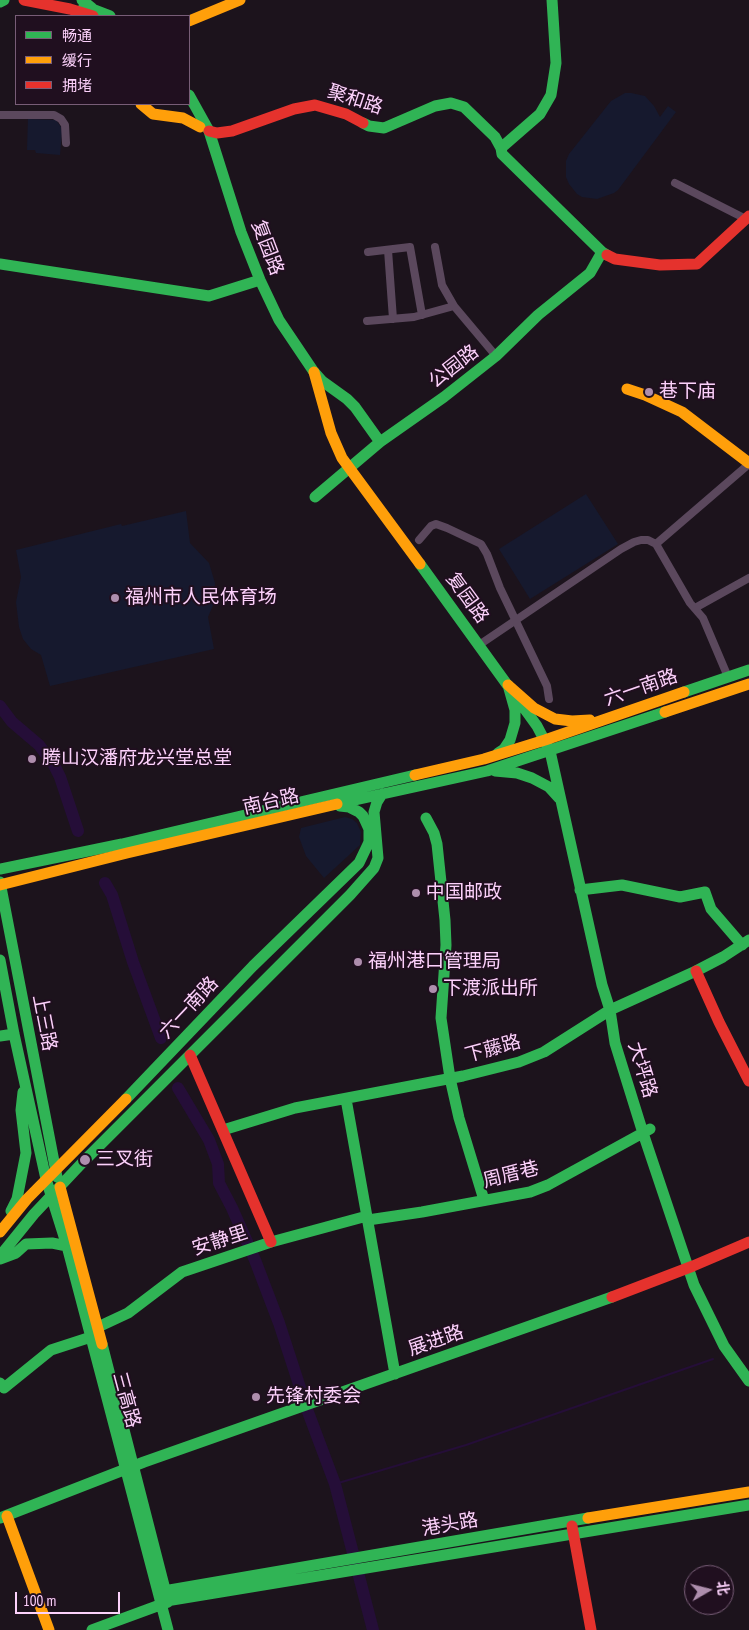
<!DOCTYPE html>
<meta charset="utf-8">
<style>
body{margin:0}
#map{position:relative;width:749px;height:1630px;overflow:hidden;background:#1c131c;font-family:"PT Sans Narrow","Noto Sans SC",sans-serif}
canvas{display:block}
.legend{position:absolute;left:15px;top:15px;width:175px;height:90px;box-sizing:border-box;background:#200f1f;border:1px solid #785d77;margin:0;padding:6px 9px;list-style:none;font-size:15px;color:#fcd1fb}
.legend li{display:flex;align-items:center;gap:10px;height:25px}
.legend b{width:25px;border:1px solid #785d77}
.north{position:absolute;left:684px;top:1565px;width:50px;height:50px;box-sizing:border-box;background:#200f1f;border:1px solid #785d77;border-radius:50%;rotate:82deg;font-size:14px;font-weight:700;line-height:20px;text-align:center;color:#fcd1fb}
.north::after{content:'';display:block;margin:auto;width:18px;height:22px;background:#ae8ead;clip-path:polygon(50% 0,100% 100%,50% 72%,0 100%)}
.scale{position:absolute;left:15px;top:1592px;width:105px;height:22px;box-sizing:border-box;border:2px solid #fcd1fb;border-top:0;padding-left:6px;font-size:15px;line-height:18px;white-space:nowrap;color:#fcd1fb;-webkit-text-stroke:4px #200f1f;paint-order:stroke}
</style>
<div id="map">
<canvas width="749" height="1630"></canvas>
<ul class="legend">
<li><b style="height:6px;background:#30b455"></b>畅通</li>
<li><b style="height:6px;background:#ff9f0a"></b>缓行</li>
<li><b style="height:6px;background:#e5322d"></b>拥堵</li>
</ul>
<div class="north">北</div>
<div class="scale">100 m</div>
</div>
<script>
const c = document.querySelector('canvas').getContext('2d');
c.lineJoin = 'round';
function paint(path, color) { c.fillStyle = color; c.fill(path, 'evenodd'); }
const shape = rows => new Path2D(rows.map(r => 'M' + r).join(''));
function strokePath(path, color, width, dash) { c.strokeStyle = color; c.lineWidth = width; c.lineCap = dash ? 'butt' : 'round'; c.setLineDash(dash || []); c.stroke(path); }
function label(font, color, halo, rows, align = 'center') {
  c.font = font + ' "PT Sans Narrow","Noto Sans SC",sans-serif'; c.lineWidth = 4; c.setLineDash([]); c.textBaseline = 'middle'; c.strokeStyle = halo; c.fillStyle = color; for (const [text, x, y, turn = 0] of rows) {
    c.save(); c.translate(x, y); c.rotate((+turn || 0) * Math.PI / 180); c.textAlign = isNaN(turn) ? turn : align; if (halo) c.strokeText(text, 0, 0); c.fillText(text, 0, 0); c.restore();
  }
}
paint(shape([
 [625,93,631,93,645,96,654,106,660,117,668,106,676,112,618,190,614,193,597,199,582,197,577,194,569,184,566,177,566,161,569,154,611,101],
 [28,117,30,119,56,120,61,127,62,132,60,155,36,153,35,150,27,150],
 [586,494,618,544,530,599,499,549],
 [186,511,190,543,209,563,215,583,214,603,208,617,214,649,50,686,41,655,31,649,23,639,19,627,16,602,21,577,16,550,121,524,122,526],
 [345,817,352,819,357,823,361,832,360,845,324,878,306,856,299,837,301,828]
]), '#16192e');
strokePath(shape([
 [335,1484,466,1445,713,1359]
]), '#250e38', 2);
strokePath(shape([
 [0,706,12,722,39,745,54,765,60,777,78,831],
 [105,883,112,895,133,962,161,1038],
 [178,1088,209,1140,218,1164,219,1183,232,1208,255,1260,279,1323,308,1412,335,1484,373,1630]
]), '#250e38', 12);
strokePath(shape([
 [0,115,54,115,61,119,65,125,66,143],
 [675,183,746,219],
 [435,247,442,285,454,306,496,356],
 [388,250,393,319],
 [368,252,410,247,422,315],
 [367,321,414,317,454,306],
 [419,540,431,526,436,524,447,528,481,544,487,554,500,588,547,686,549,699],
 [656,544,690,603,703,618,728,677],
 [656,544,749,464],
 [695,608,749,578],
 [479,645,621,549,634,542,641,540,648,540,656,544]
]), '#5b485d', 8);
strokePath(shape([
 [82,0,92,8],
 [552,0,556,63,551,95,540,114,501,148,502,154,602,252,607,255],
 [0,2,4,0],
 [84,6,110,16],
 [189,95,209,131,241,232,260,280,279,320,314,372,322,381,347,399,355,407,380,442],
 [363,123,369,126,384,128,435,106,451,103,464,107,495,137,501,148],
 [0,264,209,296,260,280],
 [315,497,380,442,444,397,496,356,538,315,590,273,602,252],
 [420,564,537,726,548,747],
 [684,692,749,670],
 [550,751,602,985,610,1010,615,1043,643,1133,694,1285,724,1346,749,1381],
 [498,753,504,749,510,740,515,723,515,710,508,685],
 [495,771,517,773,532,778,549,787,559,798],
 [337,804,487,771,665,712],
 [426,818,434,833,437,844,445,920,446,945,441,1018,450,1078,459,1118,484,1200],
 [0,869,122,844,415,775],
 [0,882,57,1177],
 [580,890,622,885,680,897,705,892,711,909,742,945],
 [0,960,14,1034,46,1179],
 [0,1036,14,1034],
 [126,1099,253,966,359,863,369,842,369,829,363,816,359,812,349,807,340,806],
 [346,1099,395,1374],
 [223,1130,295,1108,463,1076,519,1062,544,1052,610,1010,696,971,723,957,749,940],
 [46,1179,67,1246,168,1630],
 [11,1211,17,1199,26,1153,21,1110,23,1092],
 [368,1220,422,1212,530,1192,548,1185,650,1129],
 [0,1256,34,1214,82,1163,350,895,374,868,378,858,374,812,377,802,382,794],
 [0,1259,16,1253,26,1244,52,1243,67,1246],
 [98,1327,128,1313,182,1272,271,1242,367,1216],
 [102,1344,167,1597],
 [0,1383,4,1388,51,1350,91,1337],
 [0,1518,144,1462,612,1297],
 [158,1592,588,1518],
 [160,1602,749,1505],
 [92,1630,168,1602]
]), '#30b455', 11);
strokePath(shape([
 [189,21,240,0],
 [141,104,153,114,183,118,200,127],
 [314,372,331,433,342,458,420,564],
 [627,389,645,395,682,412,749,463],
 [508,685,534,708,555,719,572,721,590,720],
 [665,712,749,684],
 [415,775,484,759,545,740,684,692],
 [0,885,127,853,337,804],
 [60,1187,102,1344],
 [0,1232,27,1199,126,1099],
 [7,1516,49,1630],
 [588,1518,749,1492]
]), '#ff9f0a', 11);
strokePath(shape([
 [24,0,70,9,93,16],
 [209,131,217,133,232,131,294,109,315,105,346,114,363,123],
 [607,255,615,259,660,265,697,264,749,216],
 [696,971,719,1022,749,1081],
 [190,1055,271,1242],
 [612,1297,693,1266,749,1242],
 [572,1526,591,1630]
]), '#e5322d', 11);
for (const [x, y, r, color] of [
 [649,392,5,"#ae8ead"],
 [115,598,5,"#ae8ead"],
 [32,759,5,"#ae8ead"],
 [416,893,5,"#ae8ead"],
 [358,962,5,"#ae8ead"],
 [433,989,5,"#ae8ead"],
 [85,1160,6,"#ae8ead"],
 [256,1397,5,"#ae8ead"]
]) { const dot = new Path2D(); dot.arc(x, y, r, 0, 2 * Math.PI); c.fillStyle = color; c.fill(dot); strokePath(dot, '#200f1f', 2); }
label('19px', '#fcd1fb', '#200f1f', [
 ["聚和路",355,100,18],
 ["复园路",267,248,69],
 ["公园路",454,367,-38],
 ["复园路",467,598,54],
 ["六一南路",641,688,-19],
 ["南台路",271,802,-13],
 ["六一南路",189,1008,-47],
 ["上三路",44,1023,79],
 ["下藤路",493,1049,-15],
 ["大坪路",642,1070,73],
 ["周厝巷",511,1175,-14],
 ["安静里",220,1241,-18],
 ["展进路",436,1341,-19],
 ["三高路",126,1400,75],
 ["港头路",450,1525,-10]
]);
label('19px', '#fcd1fb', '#200f1f', [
 ["巷下庙",659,392],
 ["福州市人民体育场",125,598],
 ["腾山汉潘府龙兴堂总堂",42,759],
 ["中国邮政",426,893],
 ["福州港口管理局",368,962],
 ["下渡派出所",443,989],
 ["三叉街",96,1160],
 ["先锋村委会",266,1397]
], 'left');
</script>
